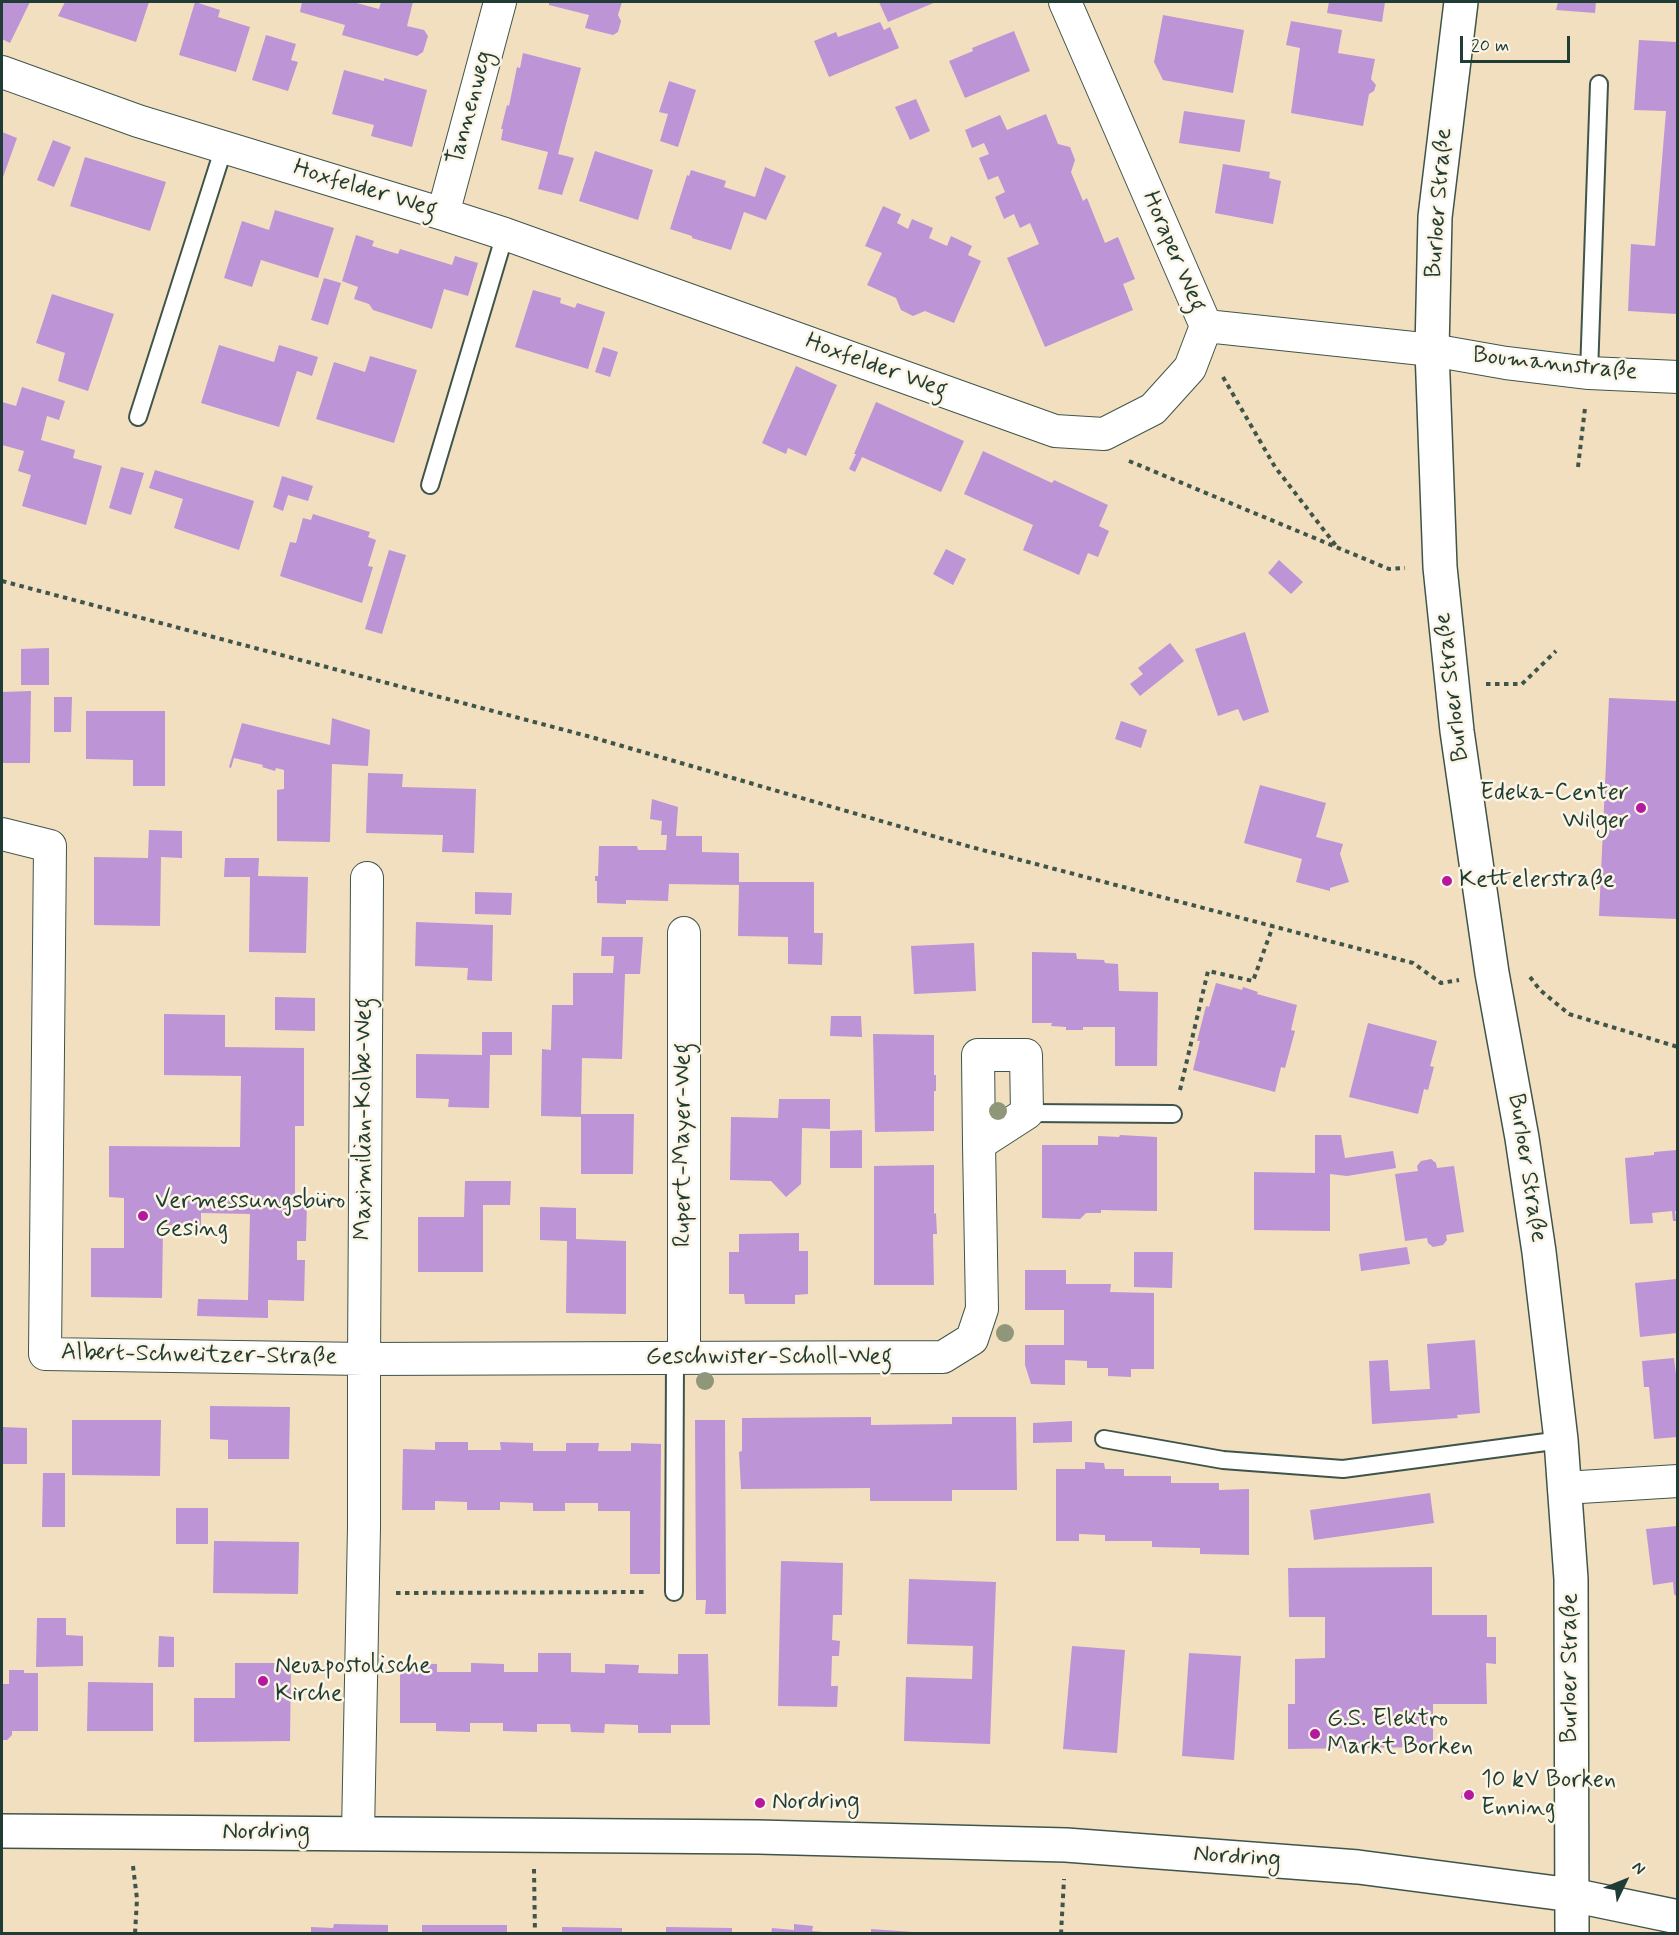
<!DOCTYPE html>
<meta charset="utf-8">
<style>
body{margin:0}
#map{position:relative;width:1679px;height:1935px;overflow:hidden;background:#f2dfc0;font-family:Mynerve,sans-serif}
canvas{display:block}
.frame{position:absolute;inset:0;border:3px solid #1f3d34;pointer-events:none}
.north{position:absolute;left:1595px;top:1851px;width:60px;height:60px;-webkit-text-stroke:4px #fcf5e5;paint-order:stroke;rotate:47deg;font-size:16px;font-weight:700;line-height:24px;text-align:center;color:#1f3d34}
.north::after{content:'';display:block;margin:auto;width:21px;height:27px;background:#1f3d34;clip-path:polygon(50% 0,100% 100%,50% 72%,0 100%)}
.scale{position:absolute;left:1460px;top:36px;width:110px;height:27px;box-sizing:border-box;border:3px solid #1f3d34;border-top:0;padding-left:8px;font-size:18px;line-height:21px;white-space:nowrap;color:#1f3d34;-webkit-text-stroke:4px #fcf5e5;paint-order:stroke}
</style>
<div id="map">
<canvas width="1679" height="1935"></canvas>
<div class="frame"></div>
<div class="north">N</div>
<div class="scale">20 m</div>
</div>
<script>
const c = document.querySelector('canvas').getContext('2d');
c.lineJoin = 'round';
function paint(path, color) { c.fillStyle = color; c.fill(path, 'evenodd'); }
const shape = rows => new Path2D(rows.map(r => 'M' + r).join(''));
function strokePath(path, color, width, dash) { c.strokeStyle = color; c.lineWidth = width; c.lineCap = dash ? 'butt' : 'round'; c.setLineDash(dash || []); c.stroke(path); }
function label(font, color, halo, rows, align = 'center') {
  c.font = font + ' Mynerve,sans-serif'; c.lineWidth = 5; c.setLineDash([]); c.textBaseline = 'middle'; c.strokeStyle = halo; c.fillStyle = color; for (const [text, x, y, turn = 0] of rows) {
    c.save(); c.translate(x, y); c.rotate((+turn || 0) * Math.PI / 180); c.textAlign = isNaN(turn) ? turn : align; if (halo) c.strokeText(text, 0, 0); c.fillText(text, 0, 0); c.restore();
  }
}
paint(shape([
 [2,2,30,2,10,43,2,39],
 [65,2,149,2,136,42,58,16],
 [195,2,220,10,218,17,250,27,236,72,179,55],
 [302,2,353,2,379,9,381,2,413,2,407,26,424,30,428,36,423,52,417,56,342,35,345,25,300,12],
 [549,2,622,2,618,15,621,21,618,32,613,35,585,28,589,15,549,5],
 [879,2,936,2,888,22],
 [1329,2,1385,2,1382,22,1327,13],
 [1558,2,1596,2,1595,13,1556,10],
 [1163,15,1244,30,1233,93,1163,80,1154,62],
 [1291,21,1342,30,1338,53,1375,59,1371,79,1376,85,1374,91,1369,94,1363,126,1291,113,1300,48,1286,45],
 [880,22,884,30,890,27,899,48,829,77,814,41,836,32,838,37],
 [1014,31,1030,71,965,98,949,61,973,51,972,48],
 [266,35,296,44,291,60,298,62,288,91,252,80],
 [1639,40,1677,42,1677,314,1628,311,1631,244,1655,246,1666,111,1634,110],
 [523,53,581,68,558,154,574,158,562,195,538,189,548,152,501,140,503,129,501,129,507,105,509,106,517,67,520,68],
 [344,70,384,81,384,78,427,90,412,147,371,136,374,125,332,114],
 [669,81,696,90,678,147,660,141,668,114,659,112],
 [916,99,930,131,910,140,895,107],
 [1184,111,1245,120,1240,152,1179,143],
 [1046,114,1058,144,1070,147,1075,160,1071,172,1083,201,1087,198,1105,243,1118,237,1135,279,1123,284,1133,310,1045,347,1007,258,1039,244,1030,223,1020,228,1014,214,1004,219,995,197,1005,192,998,176,988,180,979,158,989,154,984,143,972,148,965,130,1000,115,1007,130],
 [2,132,17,138,2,180],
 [53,140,71,147,54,187,37,180],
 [595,151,653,170,638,220,579,201],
 [85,157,166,182,150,231,70,206],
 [1223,164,1270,172,1269,178,1281,181,1273,224,1215,213],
 [765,167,786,176,766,220,744,212,731,250,692,238,692,236,670,229,687,175,689,176,691,170,726,181,724,187,755,197],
 [883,206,901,214,897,223,908,229,912,219,933,228,929,238,947,246,951,236,972,246,968,255,981,261,954,323,925,311,913,316,901,310,896,298,867,285,882,253,865,246],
 [275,210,334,228,318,278,261,260,252,287,224,278,242,221,269,230],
 [356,235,374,241,372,246,398,254,400,249,452,265,455,256,478,263,468,296,444,289,432,329,373,310,369,304,354,299,358,287,342,281],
 [324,278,341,283,328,325,311,320],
 [533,290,561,298,560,303,575,308,577,303,605,312,588,369,515,347],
 [52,294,114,314,88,391,58,381,65,353,36,343],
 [219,345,274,362,279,345,318,357,312,376,297,371,279,427,201,403],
 [603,347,618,352,610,377,595,372],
 [370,356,417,370,394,443,316,419,334,362,365,372],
 [796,366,837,385,806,456,788,448,786,454,762,443],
 [22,387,65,401,59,420,47,416,41,440,75,450,73,458,102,466,86,525,22,506,31,475,18,471,24,451,2,445,2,402,16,406],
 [876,402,964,441,941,492,862,457,855,472,849,469,856,454,854,454],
 [983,451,1052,483,1054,480,1108,505,1099,526,1109,531,1098,557,1088,553,1079,575,1023,550,1033,525,964,494],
 [121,467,144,473,131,515,109,508],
 [155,470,254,501,239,550,174,528,183,499,149,488],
 [282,476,313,486,308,501,288,495,283,511,273,507],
 [313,514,370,532,368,537,376,540,368,566,373,567,362,603,280,576,290,542,296,543,303,518,311,520],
 [946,549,966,559,953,585,933,574],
 [389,550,406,555,382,634,365,629],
 [1279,560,1303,582,1291,594,1268,573],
 [1245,632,1269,712,1243,721,1238,709,1218,716,1195,649],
 [1170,643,1184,661,1140,696,1130,684,1143,674,1138,668],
 [49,648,49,685,21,685,21,649],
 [31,691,30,763,2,763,2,692],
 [54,697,72,697,71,732,54,732],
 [1609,698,1677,701,1677,919,1599,916],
 [86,711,165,711,165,786,133,786,133,760,86,759],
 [332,718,370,730,368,766,332,764,330,842,277,841,277,790,284,789,284,770,276,768,275,771,262,767,263,765,234,758,231,768,229,767,242,723,330,745],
 [1121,721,1147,730,1141,748,1115,739],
 [368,773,403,774,402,787,476,789,474,853,442,852,443,835,366,833],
 [1260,785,1326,803,1316,837,1343,844,1340,854,1349,882,1330,888,1330,891,1296,882,1302,859,1244,843],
 [652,799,678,807,676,836,702,836,702,852,739,853,739,882,814,882,814,933,823,933,822,965,788,964,788,937,738,936,739,885,669,884,668,901,626,900,626,904,597,903,597,881,595,881,595,876,598,876,599,846,637,846,638,850,666,850,667,835,661,835,662,821,650,819],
 [149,830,182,831,182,858,161,857,160,926,94,925,94,857,148,858],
 [225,858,259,858,258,876,308,877,306,953,249,952,250,877,224,877],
 [475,892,512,893,511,915,475,914],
 [416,922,493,925,492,981,467,980,468,968,415,966],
 [602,937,643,937,640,974,625,974,622,1059,582,1058,581,1114,634,1114,633,1174,581,1174,581,1117,541,1116,542,1049,551,1050,552,1005,573,1005,573,973,613,973,614,956,601,956],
 [974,943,976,991,914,994,911,946],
 [1032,952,1076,953,1077,959,1104,960,1105,963,1118,964,1119,991,1158,992,1157,1066,1115,1066,1115,1027,1083,1027,1083,1030,1066,1030,1066,1027,1051,1026,1052,1023,1032,1023],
 [1216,983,1242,990,1243,987,1258,992,1257,994,1297,1005,1291,1030,1295,1031,1285,1068,1281,1067,1275,1092,1193,1070,1200,1041,1197,1041,1206,1006,1209,1007],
 [275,997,315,998,315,1031,275,1030],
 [164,1014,225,1015,225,1047,304,1048,304,1126,295,1126,295,1202,307,1203,306,1241,297,1241,297,1260,305,1260,304,1301,268,1300,268,1318,197,1316,198,1299,248,1300,250,1214,201,1213,201,1226,163,1225,162,1298,91,1297,91,1248,124,1248,124,1198,109,1197,109,1146,240,1147,241,1076,164,1075],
 [831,1016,861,1016,862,1037,830,1036],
 [1368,1023,1437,1041,1430,1066,1434,1067,1428,1090,1424,1089,1418,1114,1349,1097],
 [482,1032,512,1032,512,1055,490,1055,489,1108,448,1107,449,1099,416,1098,416,1054,482,1055],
 [873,1034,934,1035,934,1075,936,1075,936,1091,934,1091,934,1131,875,1132],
 [779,1099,830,1099,830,1129,802,1128,801,1184,786,1197,771,1181,730,1180,731,1117,778,1118],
 [862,1130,862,1168,830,1168,830,1131],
 [1120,1135,1157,1137,1157,1211,1101,1210,1101,1213,1086,1213,1080,1219,1042,1218,1042,1145,1098,1145,1098,1136,1119,1137],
 [1315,1135,1341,1135,1345,1158,1393,1151,1396,1168,1347,1176,1330,1174,1330,1231,1254,1230,1254,1172,1315,1173],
 [1677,1150,1677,1211,1675,1211,1676,1221,1673,1221,1672,1211,1652,1213,1653,1223,1630,1224,1625,1158,1654,1155,1654,1152],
 [1431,1159,1436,1163,1437,1168,1454,1166,1464,1232,1446,1235,1447,1240,1443,1245,1433,1247,1428,1243,1427,1238,1405,1241,1395,1174,1418,1171,1417,1166,1421,1161],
 [934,1165,934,1214,936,1213,937,1234,933,1234,934,1285,874,1285,874,1166],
 [465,1181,511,1181,510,1205,483,1205,483,1272,418,1272,418,1217,464,1217],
 [540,1207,576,1208,576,1239,626,1241,626,1314,566,1313,567,1241,540,1240],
 [799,1233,799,1251,808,1251,808,1294,795,1295,795,1304,745,1304,744,1294,729,1294,729,1252,739,1252,739,1234],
 [1407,1247,1410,1264,1361,1271,1359,1254],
 [1134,1252,1173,1252,1172,1288,1134,1287],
 [1025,1270,1066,1270,1066,1284,1111,1284,1110,1292,1154,1293,1154,1369,1131,1369,1131,1377,1108,1376,1108,1368,1087,1368,1087,1361,1065,1360,1065,1385,1031,1384,1025,1365,1025,1345,1064,1345,1064,1310,1025,1310],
 [1677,1279,1677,1333,1640,1337,1635,1283],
 [1475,1340,1480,1413,1457,1415,1458,1418,1372,1424,1369,1361,1388,1360,1390,1391,1430,1389,1427,1344],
 [1674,1358,1677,1382,1677,1437,1654,1439,1649,1387,1644,1387,1642,1361],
 [210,1406,290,1407,289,1459,228,1459,228,1440,210,1439],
 [871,1417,871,1425,952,1424,952,1417,1016,1417,1017,1490,952,1490,952,1501,870,1501,870,1488,741,1489,739,1452,742,1451,742,1418],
 [72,1420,161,1420,160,1476,72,1475],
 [695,1420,725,1420,726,1614,705,1614,706,1600,696,1600],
 [1072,1421,1072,1442,1033,1443,1033,1423],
 [2,1427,27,1428,27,1464,2,1464],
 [435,1442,468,1442,468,1450,501,1450,500,1442,533,1443,533,1451,566,1451,566,1443,599,1443,598,1451,631,1451,631,1443,661,1444,660,1574,630,1574,630,1511,598,1511,598,1503,565,1503,565,1511,533,1511,533,1503,500,1502,500,1510,467,1510,467,1502,435,1501,435,1510,402,1510,403,1449,435,1450],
 [1085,1462,1104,1463,1105,1469,1124,1469,1124,1476,1171,1476,1171,1483,1219,1483,1219,1490,1249,1489,1249,1555,1200,1554,1200,1548,1152,1547,1152,1541,1105,1541,1105,1535,1079,1534,1079,1541,1056,1541,1056,1469,1085,1469],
 [43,1473,65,1473,65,1527,42,1527],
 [1430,1493,1434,1523,1314,1540,1310,1510],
 [176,1508,208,1508,208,1544,176,1544],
 [1677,1526,1677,1597,1674,1594,1673,1582,1653,1585,1646,1529],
 [214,1541,299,1542,298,1594,213,1593],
 [781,1561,843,1563,842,1615,833,1615,832,1640,840,1641,839,1656,832,1656,831,1686,838,1686,837,1707,778,1706],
 [1432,1567,1432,1615,1487,1615,1487,1637,1496,1637,1496,1664,1486,1663,1487,1704,1433,1704,1433,1747,1288,1749,1288,1704,1295,1704,1295,1659,1325,1658,1325,1617,1289,1617,1288,1568],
 [909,1579,996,1582,990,1744,904,1741,906,1677,972,1679,973,1646,907,1644],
 [37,1618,66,1618,66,1635,83,1636,83,1666,36,1667],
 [159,1636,174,1637,174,1667,158,1667],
 [1072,1646,1125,1650,1117,1753,1063,1749],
 [538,1653,571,1653,571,1672,605,1673,605,1664,639,1665,638,1673,678,1674,678,1654,708,1654,710,1725,671,1725,671,1733,638,1733,638,1725,605,1724,604,1733,571,1732,570,1724,537,1724,537,1732,503,1731,503,1723,470,1723,470,1732,436,1731,436,1723,400,1723,400,1663,437,1664,437,1672,471,1672,471,1663,504,1664,504,1672,538,1672],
 [1189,1653,1241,1656,1234,1760,1182,1756],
 [235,1663,291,1663,290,1741,194,1742,194,1698,235,1698],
 [9,1670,24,1670,24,1673,38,1673,38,1731,12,1731,12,1735,7,1740,2,1740,2,1684,9,1684],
 [88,1682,153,1683,153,1731,87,1731],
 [1462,1792,1476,1792,1475,1799,1461,1798],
 [334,1924,388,1925,388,1934,311,1934,311,1927,333,1928],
 [794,1924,813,1926,812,1931,823,1932,823,1934,771,1934,772,1928,794,1930],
 [422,1925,507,1925,507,1934,422,1934],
 [562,1927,622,1928,622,1934,562,1934],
 [666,1927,732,1928,732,1934,666,1934],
 [871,1929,913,1932,913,1934,871,1934]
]), '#bd94d6');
const lane = shape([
 [1589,373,1599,84],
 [138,417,224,147],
 [430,485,505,234],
 [1027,1113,1173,1114],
 [1104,1439,1223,1460,1343,1469,1561,1440],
 [674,1592,675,1358]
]);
const street = shape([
 [1065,2,1206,326],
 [2,72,138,121,443,214,505,234,1055,431,1104,434,1153,409,1190,368,1206,326],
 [443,214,500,2],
 [1206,326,1432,350,1506,363,1589,373,1678,377],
 [2,834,50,846,45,1354,364,1359,364,1527,358,1833],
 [367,878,364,1359,943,1357,972,1339,982,1309,979,1144,978,1055,1026,1055,1027,1113,979,1144],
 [684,1358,684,933],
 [1564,1488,1678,1481]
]);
const secondary = shape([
 [1461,2,1435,217,1432,350,1440,567,1457,731,1492,973,1522,1138,1539,1252,1561,1440,1571,1579,1572,1934],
 [2,1831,758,1837,1066,1845,1358,1867,1572,1895,1678,1917]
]);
strokePath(lane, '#3f5549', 20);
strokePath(street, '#3f5549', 34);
strokePath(secondary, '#3f5549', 36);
strokePath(shape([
 [1223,377,1275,467,1337,547],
 [1129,461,1389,569,1405,568],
 [1578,467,1585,408],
 [2,581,591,737,971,847,1413,963,1441,983,1459,980],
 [1486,684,1522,684,1556,651],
 [1530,977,1540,990,1569,1014,1678,1047],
 [1180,1090,1208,971,1253,981,1273,926],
 [396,1593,647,1592],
 [133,1866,137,1899,135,1934],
 [534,1869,535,1934],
 [1061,1934,1064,1879]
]), '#3f5549', 4, [4.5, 4.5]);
strokePath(lane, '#fff', 16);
strokePath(street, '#fff', 32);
strokePath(secondary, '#fff', 33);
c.fillStyle = '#90967a';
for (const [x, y] of [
 [998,1111],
 [1005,1333],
 [705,1381]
]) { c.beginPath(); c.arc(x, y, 9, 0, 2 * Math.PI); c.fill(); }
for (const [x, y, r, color] of [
 [1641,808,6,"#b5179e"],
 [1447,881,6,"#b5179e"],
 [143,1216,6,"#b5179e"],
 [263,1681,6,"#b5179e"],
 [1315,1734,6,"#b5179e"],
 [1469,1795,6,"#b5179e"],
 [760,1803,6,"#b5179e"]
]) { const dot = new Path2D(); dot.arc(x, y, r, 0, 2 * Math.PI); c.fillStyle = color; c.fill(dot); strokePath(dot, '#fcf5e5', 2); }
label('24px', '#1f3d34', '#fcf5e5', [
 ["Tannenweg",471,108,-75],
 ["Hoxfelder Weg",365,190,17],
 ["Burloer Straße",1440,203,-86],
 ["Horaper Weg",1173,252,67],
 ["Boumannstraße",1555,365,6],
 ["Hoxfelder Weg",876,367,20],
 ["Burloer Straße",1453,687,-97],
 ["Maximilian-Kolbe-Weg",365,1119,-90],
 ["Rupert-Mayer-Weg",684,1145,-90],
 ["Burloer Straße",1526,1168,81],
 ["Albert-Schweitzer-Straße",199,1356,1],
 ["Geschwister-Scholl-Weg",769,1358],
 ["Burloer Straße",1571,1668,-90],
 ["Nordring",266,1833],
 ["Nordring",1237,1858,4]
]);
label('24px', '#1f3d34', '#fcf5e5', [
 ["Edeka-Center",1629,794,"right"],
 ["Wilger",1629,822,"right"],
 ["Kettelerstraße",1459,881],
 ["Vermessungsbüro",155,1202],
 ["Gesing",155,1230],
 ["Neuapostolische",275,1667],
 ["Kirche",275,1695],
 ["G.S. Elektro",1327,1720],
 ["Markt Borken",1327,1748],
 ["10 kV Borken",1481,1781],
 ["Enning",1481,1809],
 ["Nordring",772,1803]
], 'left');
</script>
